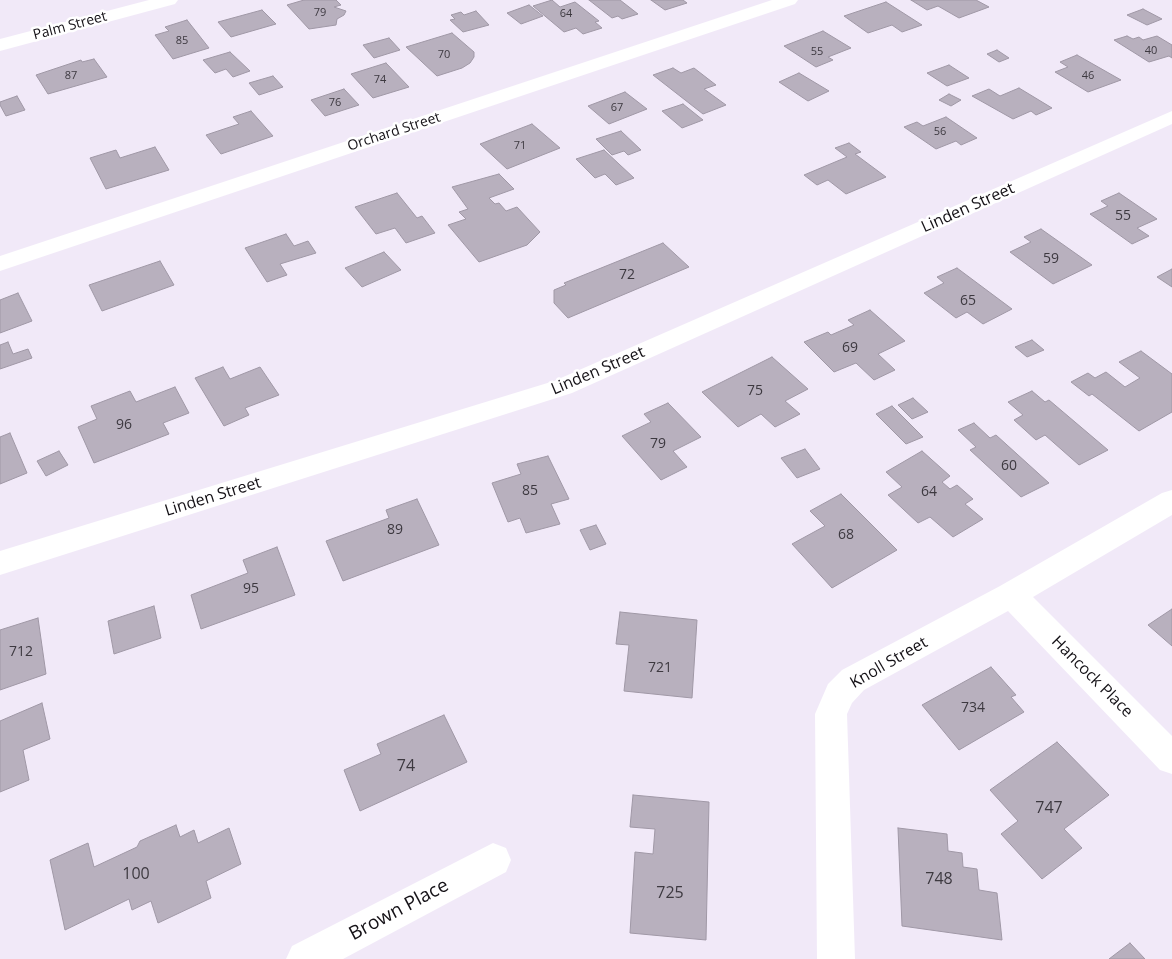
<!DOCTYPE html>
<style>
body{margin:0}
canvas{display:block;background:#f1e9f8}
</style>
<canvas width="1172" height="959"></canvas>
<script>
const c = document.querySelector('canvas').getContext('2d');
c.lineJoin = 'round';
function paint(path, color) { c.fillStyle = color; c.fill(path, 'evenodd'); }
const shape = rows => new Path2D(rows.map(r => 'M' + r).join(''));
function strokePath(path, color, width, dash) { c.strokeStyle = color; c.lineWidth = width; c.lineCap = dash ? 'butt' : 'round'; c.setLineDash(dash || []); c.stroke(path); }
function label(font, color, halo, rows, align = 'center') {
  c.font = font + ' "Open Sans",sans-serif'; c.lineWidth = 5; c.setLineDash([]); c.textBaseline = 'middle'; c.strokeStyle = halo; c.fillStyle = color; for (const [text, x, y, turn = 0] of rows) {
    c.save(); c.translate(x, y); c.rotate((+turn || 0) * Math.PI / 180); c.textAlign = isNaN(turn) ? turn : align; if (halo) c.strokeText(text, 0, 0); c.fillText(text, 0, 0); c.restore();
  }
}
const building = shape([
 [304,0,336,0,341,5,334,7,346,11,344,15,337,19,336,25,309,29,287,5,304,0],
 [552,0,560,7,575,2,599,21,595,22,602,28,583,34,576,28,564,32,533,6,552,0],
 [589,0,620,0,638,14,622,19,618,16,612,18,589,0],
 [651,0,683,0,687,3,665,10,651,0],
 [911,0,976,0,989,7,959,18,938,6,927,10,911,0],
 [886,2,922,25,902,32,892,25,868,33,844,16,886,2],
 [529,5,543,16,521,24,507,13,529,5],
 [1143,9,1162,19,1147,25,1127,15,1143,9],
 [262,10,276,24,231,37,218,22,262,10],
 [476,11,489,25,463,32,450,20,455,19,451,15,461,12,464,15,476,11],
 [187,20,209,48,173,59,155,35,169,31,165,27,187,20],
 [823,31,851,48,828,57,833,60,816,67,784,46,823,31],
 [452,33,474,52,474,57,470,63,462,68,437,76,406,47,452,33],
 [1127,36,1133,39,1139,37,1143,40,1157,36,1172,45,1172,58,1169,56,1149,62,1114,40,1127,36],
 [389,38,400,50,374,58,363,45,389,38],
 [997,50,1009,58,999,62,987,54,997,50],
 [230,52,250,71,233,77,226,69,215,73,203,60,230,52],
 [1077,55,1121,80,1088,92,1055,72,1068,67,1060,62,1077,55],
 [94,59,107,77,48,94,36,75,81,60,82,62,94,59],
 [386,63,409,87,373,98,351,74,386,63],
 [949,65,969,78,947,86,927,73,949,65],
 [673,68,681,73,694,68,716,85,704,89,726,105,703,114,653,75,673,68],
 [799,73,829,91,808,101,779,82,799,73],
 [273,76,283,87,259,95,249,83,273,76],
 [1019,88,1052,108,1036,115,1031,111,1013,119,972,96,989,89,1000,96,1019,88],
 [344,89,359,105,325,116,311,100,344,89],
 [625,92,647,109,609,124,588,106,625,92],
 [949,94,961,100,951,106,939,100,949,94],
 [17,96,25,110,6,116,0,105,0,102,17,96],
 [683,104,703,120,682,128,662,111,683,104],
 [251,111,273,136,221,154,206,135,239,124,233,117,251,111],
 [946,117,977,138,961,145,956,141,936,149,904,127,917,122,923,126,946,117],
 [532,124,560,148,507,169,480,144,532,124],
 [621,131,641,150,628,155,624,151,612,155,596,139,621,131],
 [849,143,861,152,855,154,886,177,846,194,828,180,817,185,804,175,847,157,835,148,849,143],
 [155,147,169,170,106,189,90,158,116,150,120,158,155,147],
 [604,150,634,178,616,185,605,174,595,178,576,159,604,150],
 [499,174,514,189,489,198,495,204,499,203,506,211,517,207,540,232,527,245,479,262,448,225,466,219,459,212,468,209,452,187,499,174],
 [397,193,417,218,422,216,435,233,406,243,395,228,376,234,355,207,397,193],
 [1119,193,1157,219,1137,228,1149,236,1132,244,1090,214,1108,206,1101,201,1119,193],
 [1041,229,1092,265,1053,284,1010,252,1031,242,1024,237,1041,229],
 [286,234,294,246,308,241,316,253,280,264,287,275,267,282,245,248,286,234],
 [663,243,689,267,568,318,554,303,554,290,566,285,564,283,663,243],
 [384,252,401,270,362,287,345,268,384,252],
 [160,261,174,285,102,311,89,285,160,261],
 [957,268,1012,309,983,324,967,312,956,318,924,293,944,283,937,277,957,268],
 [1172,269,1172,287,1157,277,1172,269],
 [18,293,32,321,0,333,0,300,18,293],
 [870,310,905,341,878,354,895,370,874,380,856,363,834,372,804,342,828,332,831,335,854,325,848,320,870,310],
 [1032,340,1044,350,1027,357,1015,347,1032,340],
 [8,342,13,354,28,349,32,358,0,369,0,345,8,342],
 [1141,351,1172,374,1172,412,1139,431,1092,394,1089,396,1071,382,1088,373,1095,378,1106,372,1125,387,1140,378,1119,362,1141,351],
 [772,357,808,389,785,401,800,414,775,427,761,414,738,427,702,392,772,357],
 [223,367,230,379,260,367,279,395,245,408,249,415,224,426,195,378,223,367],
 [175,387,189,413,163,423,169,434,94,463,78,427,97,419,91,406,130,391,136,402,175,387],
 [1032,391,1045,402,1049,400,1108,450,1079,465,1045,435,1036,440,1014,420,1023,415,1008,402,1032,391],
 [913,398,928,412,912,419,898,405,913,398],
 [668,403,701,437,673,451,687,467,661,480,622,436,651,422,644,414,668,403],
 [892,406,923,437,906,444,876,414,892,406],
 [974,423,990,438,996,435,1049,483,1021,497,970,450,976,447,958,430,974,423],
 [10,433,27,473,0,484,0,437,10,433],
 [805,449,820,469,797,478,781,458,805,449],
 [59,451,68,465,46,476,37,461,59,451],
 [922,451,950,476,942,482,950,489,957,485,973,499,965,504,983,519,953,537,930,517,918,523,888,495,902,487,886,472,922,451],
 [548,456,569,499,551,504,560,524,526,533,520,518,508,522,492,483,521,474,517,464,548,456],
 [841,494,897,550,832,588,792,544,825,526,810,511,841,494],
 [417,499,439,545,343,581,326,541,389,518,386,510,417,499],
 [596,525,606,544,590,550,580,530,596,525],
 [277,547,295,595,201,629,191,595,248,573,243,560,277,547],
 [154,606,161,638,114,654,108,621,154,606],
 [1172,609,1172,646,1148,625,1172,609],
 [620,612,697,620,692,698,624,691,629,645,616,644,620,612],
 [38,618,46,674,0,690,0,630,38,618],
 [991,667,1016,695,1011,697,1024,712,959,750,922,705,991,667],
 [42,703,50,739,23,750,29,780,0,792,0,721,42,703],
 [444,715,467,762,360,811,344,770,381,754,377,744,444,715],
 [1057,742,1109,795,1064,829,1082,848,1042,879,1001,834,1018,821,990,790,1057,742],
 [633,795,709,802,706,940,630,933,635,852,653,854,655,829,630,827,633,795],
 [176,825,180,837,194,830,198,843,229,828,241,864,206,881,211,898,158,923,151,901,132,910,129,899,65,930,50,860,88,843,94,867,137,847,140,841,176,825],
 [898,828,947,834,948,851,962,853,963,867,977,869,979,890,997,893,1002,940,902,926,898,828],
 [1130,943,1145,959,1109,959,1130,943]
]);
paint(building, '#b8b0be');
strokePath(building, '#a098a6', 1);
paint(shape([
 [149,0,178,0,175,4,0,51,0,39,149,0],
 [772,0,798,0,795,4,0,271,0,256,772,0],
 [1172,111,1172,124,572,393,0,575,0,551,554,381,1172,111],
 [1172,490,1172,515,1033,597,1172,736,1172,774,1160,770,1008,611,864,690,852,703,847,714,855,959,817,959,815,714,828,684,842,670,1000,586,1162,493,1172,490],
 [493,843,506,848,511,860,506,872,343,959,286,959,292,946,493,843]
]), '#fff');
label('11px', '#3d3940', null, [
 ["79",320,13],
 ["64",566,14],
 ["85",182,41],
 ["40",1151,51],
 ["55",817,52],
 ["70",444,55],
 ["87",71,76],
 ["46",1088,76],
 ["74",380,80],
 ["76",335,103],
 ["67",617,108],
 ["56",940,132],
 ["71",520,146]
]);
label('14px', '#141116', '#fff', [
 ["Palm Street",70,26,-15],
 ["Orchard Street",394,132,-18]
]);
label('14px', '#3d3940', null, [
 ["55",1123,216],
 ["59",1051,259],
 ["72",627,275],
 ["65",968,301],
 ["69",850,348],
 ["75",755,391],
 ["96",124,425],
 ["79",658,444],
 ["60",1009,466],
 ["85",530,491],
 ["64",929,492],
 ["89",395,530],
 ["68",846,535],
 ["95",251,589],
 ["712",21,652],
 ["721",660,668],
 ["734",973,708]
]);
label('16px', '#141116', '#fff', [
 ["Linden Street",968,208,-24],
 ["Linden Street",598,371,-23],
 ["Linden Street",213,497,-17],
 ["Knoll Street",889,663,-30],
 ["Hancock Place",1092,677,45]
]);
label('16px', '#3d3940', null, [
 ["74",406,766],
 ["747",1049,808],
 ["100",136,874],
 ["748",939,879],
 ["725",670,893]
]);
label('19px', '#141116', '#fff', [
 ["Brown Place",399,910,-28]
]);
</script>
